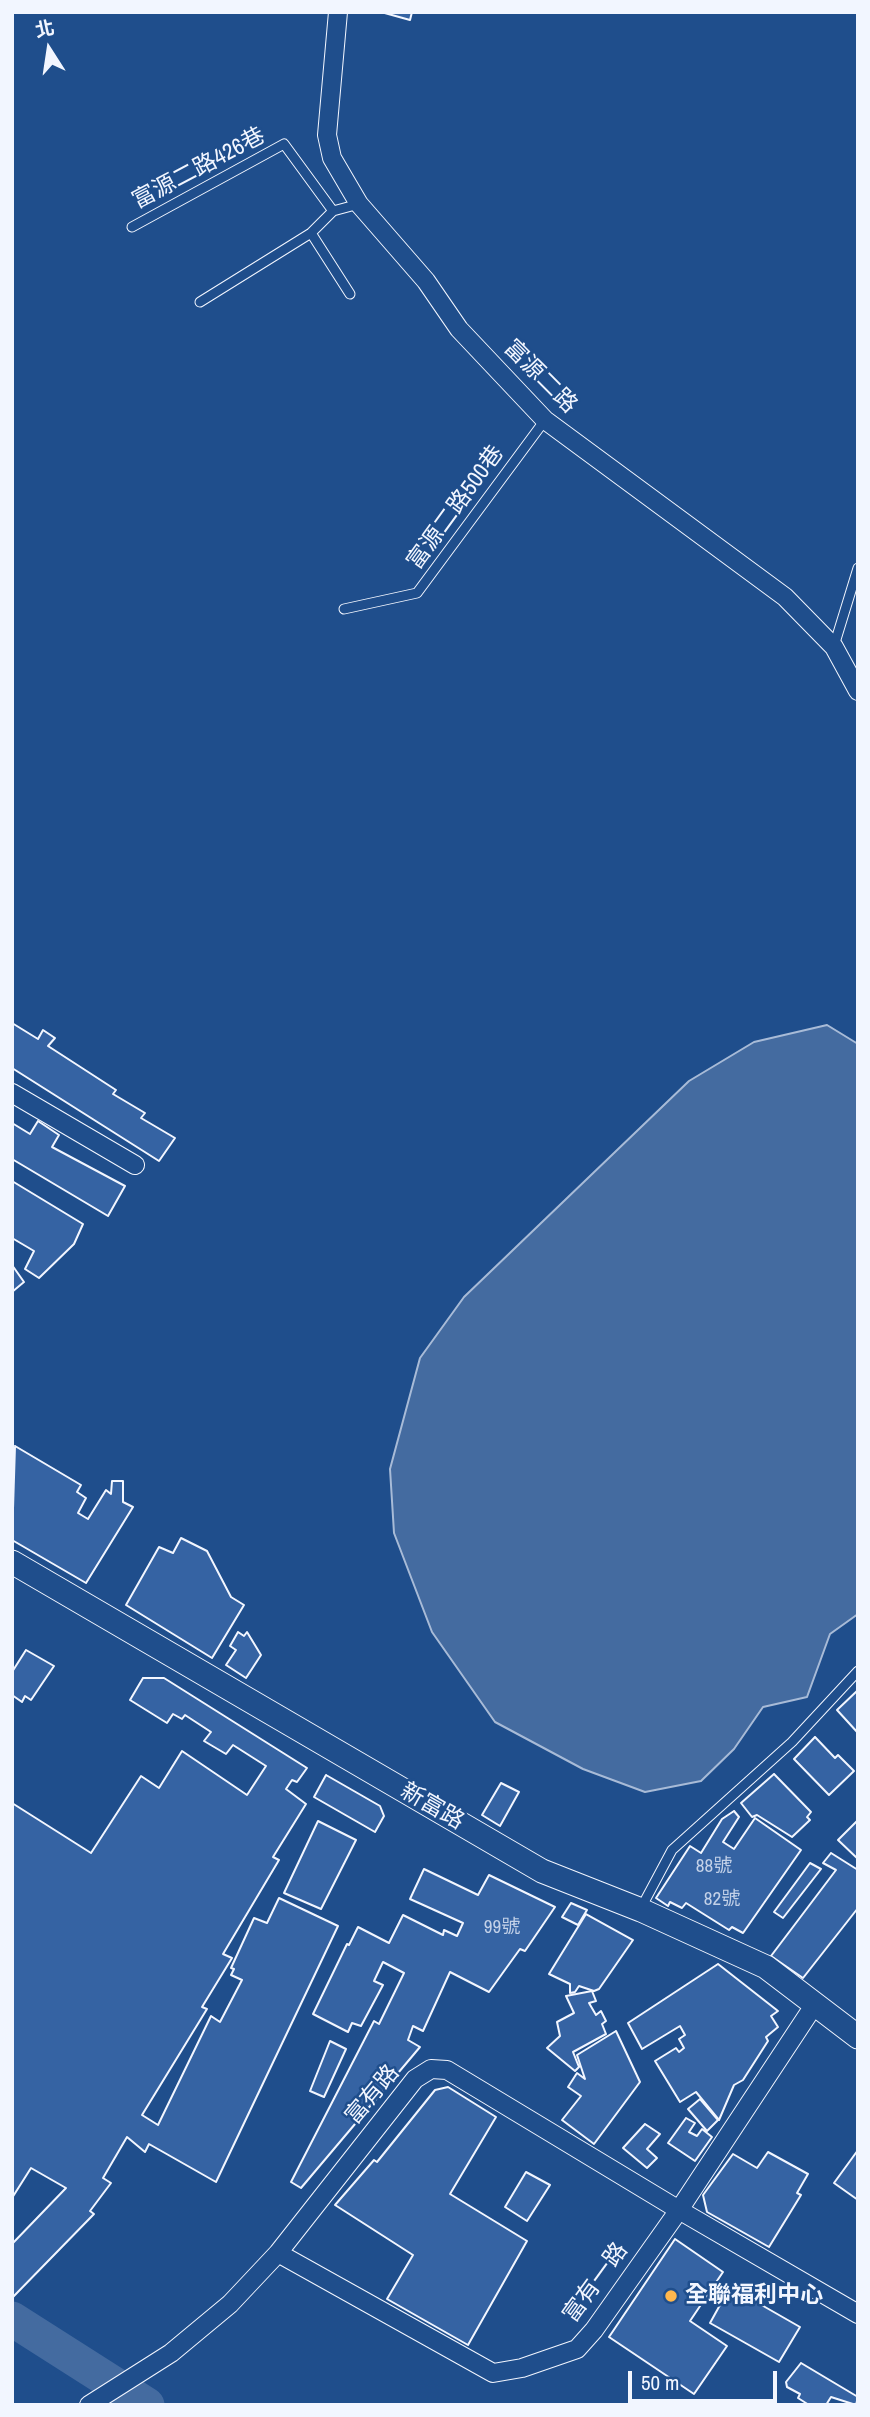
<!DOCTYPE html>
<meta charset="utf-8">
<style>
body{margin:0}
#map{position:relative;width:870px;height:2417px;overflow:hidden;background:#1f4e8c;font-family:"Archivo Narrow","Noto Sans TC",sans-serif}
canvas{display:block}
.frame{position:absolute;inset:0;border:14px solid #f2f6ff;pointer-events:none}
.north{position:absolute;left:14px;top:14px;width:70px;height:70px;-webkit-text-stroke:5px #1f4e8c;paint-order:stroke;rotate:348deg;font-size:19px;font-weight:700;line-height:28px;text-align:center;color:#f2f6ff}
.north::after{content:'';display:block;margin:auto;width:24px;height:32px;background:#f2f6ff;clip-path:polygon(50% 0,100% 100%,50% 72%,0 100%)}
.scale{position:absolute;left:628px;top:2371px;width:149px;height:32px;box-sizing:border-box;border:4px solid #f2f6ff;border-top:0;padding-left:9px;font-size:21px;line-height:24px;white-space:nowrap;color:#f2f6ff;-webkit-text-stroke:5px #1f4e8c;paint-order:stroke}
</style>
<div id="map">
<canvas width="870" height="2417"></canvas>
<div class="frame"></div>
<div class="north">北</div>
<div class="scale">50 m</div>
</div>
<script>
const c = document.querySelector('canvas').getContext('2d');
c.lineJoin = 'round';
function paint(path, color) { c.fillStyle = color; c.fill(path, 'evenodd'); }
const shape = rows => new Path2D(rows.map(r => 'M' + r).join(''));
function strokePath(path, color, width, dash) { c.strokeStyle = color; c.lineWidth = width; c.lineCap = dash ? 'butt' : 'round'; c.setLineDash(dash || []); c.stroke(path); }
function label(font, color, halo, rows, align = 'center') {
  c.font = font + ' "Archivo Narrow","Noto Sans TC",sans-serif'; c.lineWidth = 5; c.setLineDash([]); c.textBaseline = 'middle'; c.strokeStyle = halo; c.fillStyle = color; for (const [text, x, y, turn = 0] of rows) {
    c.save(); c.translate(x, y); c.rotate((+turn || 0) * Math.PI / 180); c.textAlign = isNaN(turn) ? turn : align; if (halo) c.strokeText(text, 0, 0); c.fillText(text, 0, 0); c.restore();
  }
}
const water = shape([
 [827,1025,858,1044,858,1614,830,1634,807,1697,763,1707,734,1749,701,1781,645,1792,583,1769,495,1722,432,1632,394,1533,390,1469,420,1358,464,1297,689,1081,754,1042,827,1025]
]);
paint(water, '#446ba0');
strokePath(water, '#a8bbd7', 2);
strokePath(shape([
 [12,2319,147,2405]
]), '#446ba0', 35);
const building = shape([
 [381,12,412,12,410,20,381,12],
 [12,1023,38,1039,43,1030,55,1038,48,1046,116,1090,113,1094,145,1113,141,1118,175,1138,159,1161,12,1068,12,1023],
 [38,1121,59,1135,52,1147,125,1186,108,1216,12,1159,12,1123,30,1134,38,1121],
 [12,1181,83,1224,74,1244,39,1278,25,1269,34,1251,12,1238,12,1181],
 [12,1265,24,1282,12,1292,12,1265],
 [15,1446,81,1485,77,1492,86,1498,78,1513,88,1519,106,1490,111,1494,112,1481,123,1481,123,1502,133,1507,86,1583,12,1540,15,1446],
 [181,1538,207,1551,231,1597,244,1605,212,1658,126,1605,159,1547,173,1553,181,1538],
 [238,1632,244,1636,247,1632,261,1655,246,1678,226,1665,236,1650,230,1646,238,1632],
 [26,1650,54,1666,31,1700,25,1696,22,1702,12,1695,12,1672,26,1650],
 [143,1678,164,1678,307,1768,297,1782,292,1780,286,1789,306,1804,273,1857,279,1860,223,1954,232,1958,202,2007,207,2009,142,2115,158,2125,211,2016,220,2022,242,1980,231,1975,234,1969,231,1968,254,1918,267,1923,279,1898,338,1926,216,2182,149,2144,145,2152,127,2137,103,2178,111,2183,90,2211,94,2214,12,2298,12,2244,66,2188,31,2168,12,2198,12,1803,91,1853,141,1776,159,1788,182,1751,247,1795,266,1766,233,1745,226,1754,204,1741,211,1732,185,1715,182,1719,173,1714,167,1723,130,1700,143,1678],
 [858,1690,858,1733,837,1710,858,1690],
 [815,1737,835,1758,838,1755,854,1771,829,1795,794,1759,815,1737],
 [774,1774,811,1812,807,1817,810,1820,792,1837,757,1815,752,1817,741,1803,774,1774],
 [326,1775,380,1806,384,1816,375,1832,314,1797,326,1775],
 [501,1783,519,1792,500,1826,482,1815,501,1783],
 [734,1811,739,1817,723,1842,734,1849,755,1818,801,1850,743,1933,732,1927,729,1930,686,1903,682,1908,670,1902,668,1906,656,1898,690,1846,701,1853,722,1819,734,1811],
 [858,1820,858,1859,838,1840,858,1820],
 [318,1821,356,1840,321,1909,284,1893,318,1821],
 [831,1853,858,1870,858,1908,803,1978,771,1956,836,1870,823,1863,831,1853],
 [810,1863,821,1869,783,1918,774,1912,810,1863],
 [424,1869,478,1895,489,1875,555,1907,525,1951,520,1949,489,1992,450,1972,423,2031,413,2026,408,2040,420,2047,301,2188,291,2182,374,2021,379,2024,404,1973,383,1962,374,1981,383,1985,361,2026,352,2023,348,2032,313,2014,347,1944,349,1945,358,1927,389,1943,403,1915,443,1935,444,1930,457,1936,463,1923,410,1899,424,1869],
 [571,1903,587,1910,578,1925,562,1917,571,1903],
 [586,1914,633,1940,599,1989,594,1991,579,1986,575,1992,570,1993,570,1984,549,1974,586,1914],
 [718,1964,778,2011,771,2016,778,2027,766,2037,768,2041,743,2080,734,2085,719,2120,696,2092,680,2102,655,2061,676,2048,679,2052,684,2048,679,2039,685,2035,680,2026,642,2049,628,2023,718,1964],
 [592,1991,596,2001,589,2003,596,2015,601,2011,606,2021,602,2024,606,2034,573,2052,579,2067,575,2071,547,2048,560,2036,557,2022,574,2013,566,1996,592,1991],
 [616,2031,640,2082,594,2144,562,2120,581,2096,568,2087,577,2073,585,2079,577,2055,616,2031],
 [330,2041,346,2049,324,2097,310,2091,330,2041],
 [448,2087,496,2117,450,2194,527,2241,468,2345,387,2299,413,2255,335,2205,374,2160,377,2162,435,2090,448,2087],
 [700,2099,718,2120,707,2131,688,2109,700,2099],
 [686,2118,695,2123,689,2132,697,2136,702,2129,712,2137,695,2161,668,2143,686,2118],
 [645,2124,660,2134,647,2149,657,2158,647,2168,623,2148,645,2124],
 [858,2150,858,2200,834,2183,858,2150],
 [768,2152,808,2174,797,2193,801,2195,769,2247,707,2212,703,2195,733,2154,757,2168,768,2152],
 [526,2172,550,2185,527,2221,505,2207,526,2172],
 [675,2239,723,2272,690,2321,727,2346,694,2394,609,2337,675,2239],
 [730,2287,800,2327,779,2362,710,2323,730,2287],
 [801,2363,858,2397,856,2405,831,2397,826,2405,809,2405,798,2398,800,2394,787,2387,786,2382,801,2363]
]);
paint(building, '#3563a3');
strokePath(building, '#f2f6ff', 2);
const service = shape([
 [132,227,284,144,333,211],
 [311,233,350,294],
 [200,302,311,233,333,211,359,204],
 [344,609,417,593,545,420],
 [834,646,858,568],
 [641,1908,672,1850,792,1742,858,1671]
]);
const minor = shape([
 [338,12,327,135,332,158,359,204,426,281,459,329,545,420,785,597,834,647,858,691],
 [12,1093,135,1165],
 [278,2253,493,2373,522,2368,577,2349,594,2330,679,2210,815,2004],
 [89,2405,171,2353,230,2304,278,2253,415,2079,431,2069,447,2070,679,2210,858,2314]
]);
const tertiary = shape([
 [12,1562,542,1871,641,1910,766,1967,858,2037]
]);
strokePath(service, '#f2f6ff', 11);
strokePath(minor, '#f2f6ff', 20);
strokePath(tertiary, '#f2f6ff', 25);
strokePath(service, '#1f4e8c', 9);
strokePath(minor, '#1f4e8c', 18);
strokePath(tertiary, '#1f4e8c', 23);
for (const [x, y, r, color] of [
 [671,2296,7,"#ffb74d"]
]) { const dot = new Path2D(); dot.arc(x, y, r, 0, 2 * Math.PI); c.fillStyle = color; c.fill(dot); strokePath(dot, '#1f4e8c', 2.5); }
label('19px', '#c3d1e8', null, [
 ["88號",714,1867],
 ["82號",722,1900],
 ["99號",502,1928]
]);
label('23px', '#f2f6ff', '#1f4e8c', [
 ["富源二路426巷",199,169,-28],
 ["富源二路",540,377,45],
 ["富源二路500巷",456,508,-54],
 ["新富路",432,1807,30],
 ["富有路",373,2095,-50],
 ["富有一路",596,2283,-54]
]);
label('bold 23px', '#f2f6ff', '#1f4e8c', [
 ["全聯福利中心",685,2296]
], 'left');
</script>
